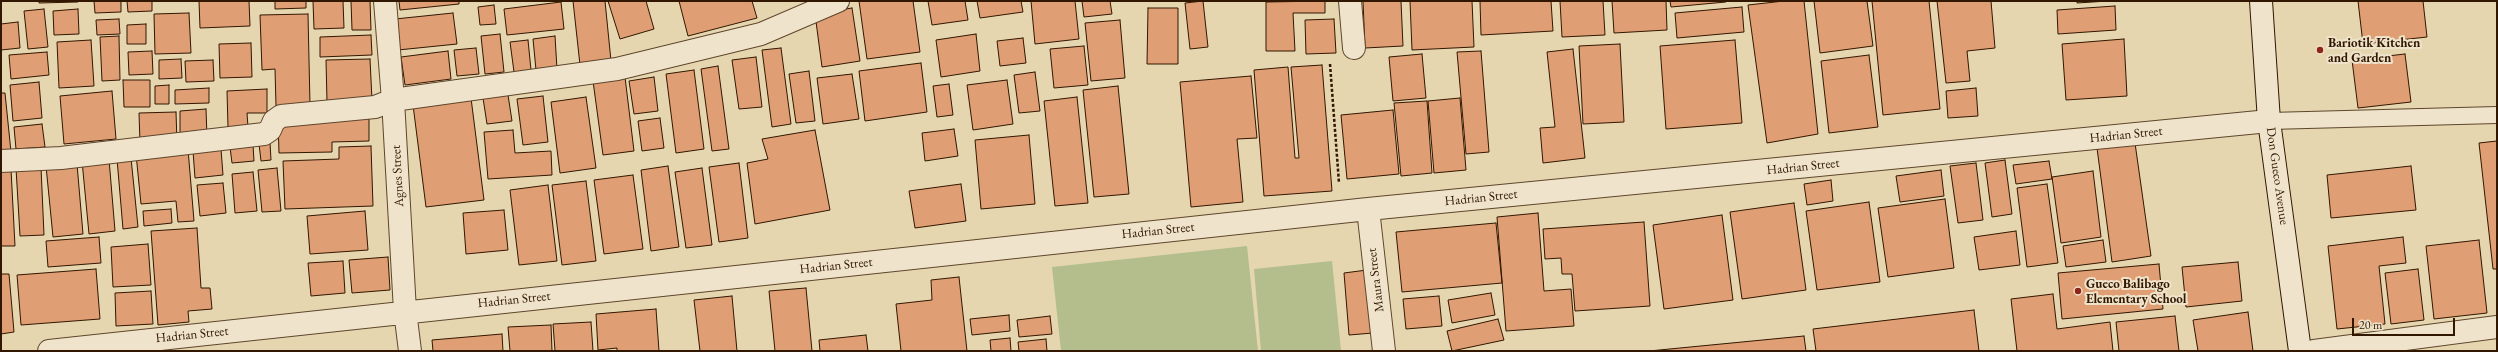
<!DOCTYPE html>
<style>
body{margin:0}
#map{position:relative;width:2498px;height:352px;overflow:hidden;background:#e6d6af;font-family:"EB Garamond",serif}
canvas{display:block}
.frame{position:absolute;inset:0;border:2px solid #311600;pointer-events:none}
.scale{position:absolute;left:2352px;top:318px;width:103px;height:18px;box-sizing:border-box;border:2px solid #311600;border-top:0;padding-left:5px;font-size:12px;line-height:14px;white-space:nowrap;color:#311600;-webkit-text-stroke:3px #efe4cb;paint-order:stroke}
</style>
<div id="map">
<canvas width="2498" height="352"></canvas>
<div class="frame"></div>
<div class="scale">20 m</div>
</div>
<script>
const c = document.querySelector('canvas').getContext('2d');
c.lineJoin = 'round';
function paint(path, color) { c.fillStyle = color; c.fill(path, 'evenodd'); }
const shape = rows => new Path2D(rows.map(r => 'M' + r).join(''));
function strokePath(path, color, width, dash) { c.strokeStyle = color; c.lineWidth = width; c.lineCap = dash ? 'butt' : 'round'; c.setLineDash(dash || []); c.stroke(path); }
function label(font, color, halo, rows, align = 'center') {
  c.font = font + ' "EB Garamond",serif'; c.lineWidth = 4; c.setLineDash([]); c.textBaseline = 'middle'; c.strokeStyle = halo; c.fillStyle = color; for (const [text, x, y, turn = 0] of rows) {
    c.save(); c.translate(x, y); c.rotate((+turn || 0) * Math.PI / 180); c.textAlign = isNaN(turn) ? turn : align; if (halo) c.strokeText(text, 0, 0); c.fillText(text, 0, 0); c.restore();
  }
}
paint(shape([
 [1247,246,1258,351,1061,351,1052,267],
 [1332,261,1341,351,1261,351,1254,269]
]), '#b3be8c');
const building = shape([
 [39,1,78,1,78,2,39,3,39,1],
 [94,1,121,1,121,12,95,13,94,1],
 [127,1,152,1,152,11,128,12,127,1],
 [199,1,249,1,250,26,200,28,199,1],
 [275,1,306,1,306,8,275,9,275,1],
 [313,1,343,1,344,28,314,29,313,1],
 [351,1,370,1,371,30,352,30,351,1],
 [399,1,459,1,459,4,400,10,399,1],
 [573,1,605,1,611,61,580,65,573,1],
 [608,1,646,1,654,29,620,39,608,1],
 [679,1,752,1,757,18,688,36,679,1],
 [859,1,913,1,920,52,867,59,859,1],
 [928,1,965,1,968,20,932,25,928,1],
 [977,1,1021,1,1023,12,980,18,977,1],
 [1031,1,1075,1,1079,39,1035,44,1031,1],
 [1082,1,1110,1,1112,14,1084,17,1082,1],
 [1203,1,1208,47,1190,49,1185,3,1203,1],
 [1325,1,1325,13,1293,13,1295,51,1266,51,1266,2,1325,1],
 [1363,1,1401,1,1403,46,1365,48,1363,1],
 [1410,1,1472,1,1474,47,1412,50,1410,1],
 [1480,1,1551,1,1553,31,1481,35,1480,1],
 [1560,1,1603,1,1605,35,1562,37,1560,1],
 [1612,1,1666,1,1667,30,1614,33,1612,1],
 [1670,1,1726,1,1726,2,1671,7,1670,1],
 [1784,1,1804,1,1818,134,1767,143,1748,5,1784,1],
 [1814,1,1867,1,1873,46,1820,53,1814,1],
 [1872,1,1929,1,1940,109,1883,115,1872,1],
 [1937,1,1991,1,1995,48,1967,51,1970,81,1946,83,1937,1],
 [2077,1,2108,1,2077,3,2077,1],
 [2358,1,2423,1,2427,37,2363,44,2358,1],
 [561,2,564,29,507,35,504,9,561,2],
 [494,5,496,24,480,25,478,7,494,5],
 [2115,6,2116,30,2058,34,2057,10,2115,6],
 [1742,7,1744,32,1677,38,1675,13,1742,7],
 [852,8,860,61,822,67,815,14,852,8],
 [1148,8,1178,8,1178,64,1147,64,1148,8],
 [44,9,48,47,28,49,24,11,44,9],
 [78,9,79,34,54,35,53,11,78,9],
 [189,13,191,53,155,54,154,14,189,13],
 [453,13,457,44,398,50,395,19,453,13],
 [308,14,310,105,276,106,275,69,262,70,260,15,308,14],
 [119,19,120,34,97,35,96,20,119,19],
 [1334,19,1336,53,1306,54,1305,20,1334,19],
 [1120,20,1125,78,1091,81,1085,23,1120,20],
 [18,22,20,48,1,50,1,24,18,22],
 [146,24,146,44,127,44,127,25,146,24],
 [500,34,504,72,485,74,481,36,500,34],
 [976,34,980,71,941,77,936,40,976,34],
 [371,35,372,55,320,57,320,37,371,35],
 [119,36,120,80,102,81,100,37,119,36],
 [555,36,557,69,536,70,533,39,555,36],
 [1023,38,1026,63,1000,66,997,41,1023,38],
 [2124,39,2127,96,2066,100,2062,44,2124,39],
 [91,40,94,86,59,88,57,42,91,40],
 [528,40,531,70,514,72,510,42,528,40],
 [1735,40,1742,123,1666,129,1660,46,1735,40],
 [251,43,252,77,220,78,219,44,251,43],
 [1620,44,1624,122,1583,124,1579,46,1620,44],
 [1084,46,1088,85,1054,88,1050,49,1084,46],
 [476,48,479,74,457,76,454,50,476,48],
 [781,48,791,124,772,127,762,50,781,48],
 [1573,49,1585,158,1543,163,1540,128,1555,127,1547,52,1573,49],
 [152,51,153,74,129,75,128,52,152,51],
 [448,51,451,79,405,85,401,57,448,51],
 [1481,51,1489,152,1466,154,1457,52,1481,51],
 [47,52,49,75,11,79,9,55,47,52],
 [1422,54,1426,98,1393,101,1389,57,1422,54],
 [2405,54,2411,102,2358,108,2352,60,2405,54],
 [1869,55,1878,127,1829,133,1821,61,1869,55],
 [756,57,762,107,739,109,732,60,756,57],
 [181,59,182,78,159,79,159,60,181,59],
 [370,59,372,100,327,102,326,60,370,59],
 [213,60,214,81,186,82,185,61,213,60],
 [921,63,927,112,865,121,859,71,921,63],
 [1322,65,1332,191,1264,196,1254,70,1288,67,1295,158,1299,158,1291,67,1322,65],
 [718,66,729,149,712,151,701,69,718,66],
 [694,70,704,149,676,153,666,74,694,70],
 [809,71,815,121,796,123,789,74,809,71],
 [1035,72,1040,111,1019,113,1014,75,1035,72],
 [852,74,859,119,823,124,817,78,852,74],
 [1251,76,1257,138,1237,139,1243,202,1191,207,1180,82,1251,76],
 [625,77,634,151,603,155,593,81,625,77],
 [654,77,658,111,634,114,629,81,654,77],
 [123,80,150,80,150,107,124,107,123,80],
 [1007,80,1013,124,973,130,967,85,1007,80],
 [39,82,42,118,13,121,10,85,39,82],
 [949,84,953,115,937,117,933,86,949,84],
 [169,85,169,104,155,104,155,86,169,85],
 [1118,86,1129,194,1094,197,1083,90,1118,86],
 [209,88,209,103,175,104,175,90,209,88],
 [1976,88,1978,116,1948,118,1946,91,1976,88],
 [267,89,267,113,247,113,248,127,228,127,227,91,267,89],
 [112,91,116,139,64,144,60,96,112,91],
 [1,93,5,93,11,152,1,152,1,93],
 [508,95,512,121,487,124,483,98,508,95],
 [543,96,548,142,523,145,517,99,543,96],
 [586,97,596,168,560,173,551,102,586,97],
 [1077,97,1088,203,1055,206,1044,101,1077,97],
 [471,98,484,200,426,207,413,105,471,98],
 [1460,98,1466,170,1434,173,1428,101,1460,98],
 [1427,101,1432,173,1401,176,1394,103,1427,101],
 [206,109,207,137,180,138,180,111,206,109],
 [1393,110,1399,174,1347,179,1341,115,1393,110],
 [176,112,177,142,140,143,139,113,176,112],
 [369,117,369,141,332,142,332,152,279,153,278,120,369,117],
 [660,118,664,148,642,151,638,121,660,118],
 [42,124,45,147,16,149,14,127,42,124],
 [954,129,958,156,925,161,922,133,954,129],
 [513,130,515,153,551,151,552,175,488,179,484,132,513,130],
 [815,130,830,210,755,224,747,163,768,159,762,139,815,130],
 [1029,135,1035,204,981,209,975,140,1029,135],
 [2497,141,2497,269,2493,269,2479,143,2497,141],
 [270,143,271,160,261,161,259,144,270,143],
 [2135,143,2151,256,2112,262,2097,148,2135,143],
 [253,145,254,161,232,163,230,147,253,145],
 [371,146,373,206,285,209,283,161,339,159,339,147,371,146],
 [188,149,194,221,178,222,176,201,141,204,136,154,188,149],
 [221,149,223,175,195,178,193,151,221,149],
 [131,158,138,227,123,229,117,159,131,158],
 [109,159,115,231,89,234,82,161,109,159],
 [2005,160,2012,214,1992,217,1985,163,2005,160],
 [2049,161,2052,179,2016,184,2013,165,2049,161],
 [739,163,748,238,719,242,709,167,739,163],
 [1976,163,1983,220,1958,223,1950,166,1976,163],
 [77,164,83,234,53,237,46,166,77,164],
 [668,166,679,247,651,251,641,170,668,166],
 [2411,166,2416,210,2331,218,2327,175,2411,166],
 [41,167,44,235,20,236,16,168,41,167],
 [277,168,281,211,262,212,258,170,277,168],
 [702,168,712,245,686,248,675,172,702,168],
 [1,169,11,169,15,246,1,246,1,169],
 [1941,170,1944,196,1900,202,1896,176,1941,170],
 [2093,171,2101,237,2061,243,2052,177,2093,171],
 [253,172,257,211,235,213,232,174,253,172],
 [633,175,643,249,604,254,594,180,633,175],
 [1831,180,1833,201,1807,205,1804,184,1831,180],
 [586,181,596,261,562,265,552,185,586,181],
 [223,183,226,213,200,216,197,185,223,183],
 [961,184,966,221,915,228,909,191,961,184],
 [2047,184,2058,263,2027,267,2017,188,2047,184],
 [548,185,557,261,519,265,510,190,548,185],
 [1945,199,1954,268,1888,277,1878,208,1945,199],
 [1869,202,1880,282,1817,290,1806,211,1869,202],
 [1794,203,1806,290,1742,299,1730,212,1794,203],
 [171,209,172,223,144,226,143,211,171,209],
 [504,210,508,250,466,254,463,213,504,210],
 [365,211,368,250,310,254,307,216,365,211],
 [1538,213,1544,291,1571,289,1574,326,1506,331,1497,217,1538,213],
 [1722,215,1733,300,1664,309,1653,225,1722,215],
 [1644,222,1650,306,1575,311,1572,274,1562,274,1561,258,1545,259,1543,229,1644,222],
 [1496,223,1502,283,1402,292,1396,232,1496,223],
 [197,228,201,288,210,288,212,309,188,311,189,322,158,325,151,231,197,228],
 [2016,231,2020,265,1979,270,1974,237,2016,231],
 [99,237,101,263,48,267,46,241,99,237],
 [2403,237,2406,263,2379,266,2385,324,2337,329,2328,246,2403,237],
 [2103,240,2106,262,2066,267,2063,246,2103,240],
 [2479,240,2487,313,2434,319,2426,246,2479,240],
 [148,244,151,285,113,287,111,247,148,244],
 [388,257,390,290,352,293,349,260,388,257],
 [343,261,345,293,311,296,308,263,343,261],
 [2238,262,2242,301,2186,307,2182,267,2238,262],
 [2159,264,2163,309,2062,319,2058,273,2159,264],
 [96,269,100,319,21,325,17,275,96,269],
 [2418,269,2424,320,2391,324,2385,273,2418,269],
 [1367,270,1373,333,1349,335,1344,273,1367,270],
 [1,274,9,274,14,332,1,334,1,274],
 [959,277,967,351,901,351,896,304,932,300,931,280,959,277],
 [806,288,812,351,775,351,769,291,806,288],
 [151,291,153,324,116,326,115,293,151,291],
 [1491,293,1495,315,1452,323,1448,300,1491,293],
 [2053,294,2057,329,2110,322,2113,351,2017,351,2011,299,2053,294],
 [732,296,737,351,700,351,694,300,732,296],
 [1439,296,1442,326,1406,329,1403,299,1439,296],
 [656,309,659,351,617,351,617,348,598,350,596,314,656,309],
 [1974,310,1979,351,1816,351,1813,329,1974,310],
 [2248,312,2253,351,2198,351,2193,320,2248,312],
 [1009,315,1010,331,972,335,970,319,1009,315],
 [1050,316,1052,334,1019,337,1017,320,1050,316],
 [2175,316,2179,351,2119,351,2116,322,2175,316],
 [1498,319,1504,340,1452,351,1447,331,1498,319],
 [591,322,593,351,555,351,553,324,591,322],
 [551,325,552,351,510,351,508,327,551,325],
 [502,334,503,351,433,351,432,340,502,334],
 [866,335,868,351,820,351,819,340,866,335],
 [1804,336,1806,351,1649,351,1804,336],
 [1010,338,1011,351,991,351,990,340,1010,338],
 [1046,339,1047,351,1019,351,1018,342,1046,339]
]);
paint(building, '#e09e74');
strokePath(building, '#311600', 1);
const lane = shape([
 [2269,121,2497,115]
]);
const street = shape([
 [385,1,393,100,405,311,410,351],
 [1350,1,1354,48],
 [1,161,61,158,264,134,270,130,274,121,281,116,375,107,393,100,617,69,761,34,838,1],
 [1368,209,1384,351],
 [49,351,1368,209,2269,121],
 [2314,351,2497,327]
]);
const secondary = shape([
 [2261,1,2269,121,2300,351]
]);
strokePath(lane, '#5e462c', 18);
strokePath(street, '#5e462c', 24);
strokePath(secondary, '#311600', 24);
strokePath(shape([
 [1330,64,1339,183]
]), '#311600', 2.5, [3, 2]);
strokePath(lane, '#efe4cb', 16);
strokePath(street, '#efe4cb', 22);
strokePath(secondary, '#efe4cb', 22);
for (const [x, y, r, color] of [
 [2320,50,4,"#8f2418"],
 [2078,291,4,"#8f2418"]
]) { const dot = new Path2D(); dot.arc(x, y, r, 0, 2 * Math.PI); c.fillStyle = color; c.fill(dot); strokePath(dot, '#efe4cb', 1.5); }
label('bold 13px', '#311600', '#efe4cb', [
 ["Bariotik Kitchen",2328,43],
 ["and Garden",2328,58],
 ["Gueco Balibago",2086,284],
 ["Elementary School",2086,299]
], 'left');
label('13px', '#311600', '#efe4cb', [
 ["Hadrian Street",2126,135,-6],
 ["Hadrian Street",1803,167,-6],
 ["Agnes Street",398,176,-93],
 ["Don Gueco Avenue",2277,176,82],
 ["Hadrian Street",1481,198,-6],
 ["Hadrian Street",1158,231,-6],
 ["Hadrian Street",836,266,-6],
 ["Maura Street",1376,280,-97],
 ["Hadrian Street",514,300,-6],
 ["Hadrian Street",192,335,-6]
]);
</script>
